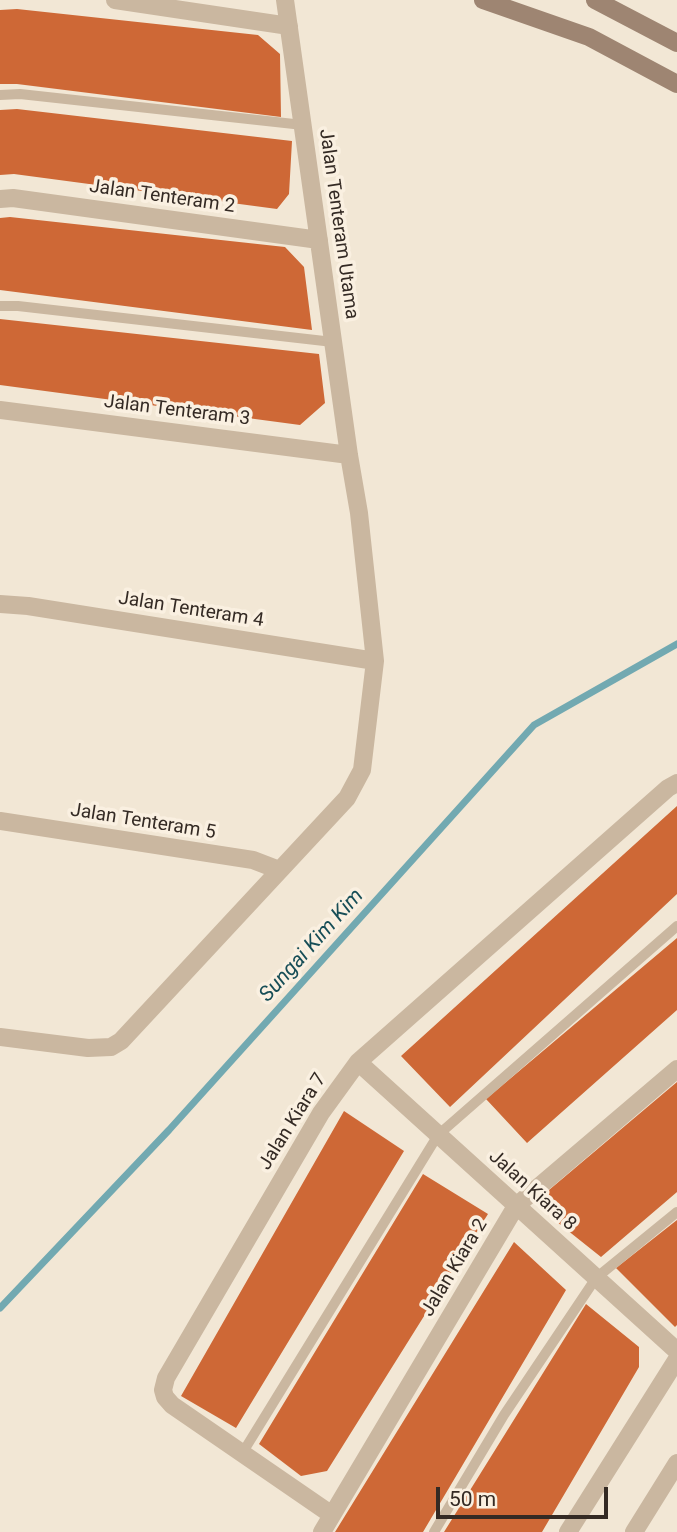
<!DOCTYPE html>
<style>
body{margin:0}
#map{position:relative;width:677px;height:1532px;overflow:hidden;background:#f2e7d5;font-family:Roboto,sans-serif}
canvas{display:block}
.scale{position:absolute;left:436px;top:1487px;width:172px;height:32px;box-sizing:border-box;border:4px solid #342a24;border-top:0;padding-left:9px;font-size:21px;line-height:24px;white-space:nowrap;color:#342a24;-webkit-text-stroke:5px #faf0e1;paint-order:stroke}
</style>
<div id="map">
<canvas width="677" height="1532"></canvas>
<div class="scale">50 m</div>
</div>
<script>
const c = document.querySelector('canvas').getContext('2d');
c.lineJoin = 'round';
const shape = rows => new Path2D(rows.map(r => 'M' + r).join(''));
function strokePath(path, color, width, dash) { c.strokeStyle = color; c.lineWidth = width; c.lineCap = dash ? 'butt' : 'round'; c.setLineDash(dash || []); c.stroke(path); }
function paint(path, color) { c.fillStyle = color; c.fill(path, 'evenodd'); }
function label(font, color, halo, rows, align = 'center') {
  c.font = font + ' Roboto,sans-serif'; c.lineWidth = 7; c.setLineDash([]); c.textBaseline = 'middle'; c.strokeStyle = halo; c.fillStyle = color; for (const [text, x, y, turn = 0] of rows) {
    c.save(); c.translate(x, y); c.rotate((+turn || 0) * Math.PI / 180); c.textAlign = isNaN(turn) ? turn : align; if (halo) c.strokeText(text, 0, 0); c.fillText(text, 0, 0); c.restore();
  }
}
strokePath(shape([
 [0,1308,169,1130,534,725,677,644]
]), '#72a9b1', 7);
paint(shape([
 [17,9,258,35,280,54,281,117,17,84,0,84,0,10],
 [17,109,292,141,289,194,277,209,14,174,0,175,0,110],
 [10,217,285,247,304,267,312,330,0,290,0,218],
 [0,319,319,354,325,403,300,425,0,385],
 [677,806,677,894,450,1107,401,1056],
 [677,938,677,1010,527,1143,486,1099],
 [677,1082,677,1192,601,1257,547,1214,549,1190],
 [344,1111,404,1151,236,1428,181,1396],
 [423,1174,488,1214,327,1471,301,1476,259,1444],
 [677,1220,677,1325,675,1327,616,1268],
 [514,1242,566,1290,423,1532,335,1532],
 [586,1304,639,1347,639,1367,542,1532,444,1532]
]), '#ce6836');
strokePath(shape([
 [0,95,20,94,303,125],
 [0,306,18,306,333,342],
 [243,1452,438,1135,677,926],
 [434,1532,504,1415,596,1278,677,1212]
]), '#cab7a0', 10);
strokePath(shape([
 [115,0,289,26],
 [0,199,13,198,319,240],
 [0,410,349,455],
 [0,604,28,606,375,661],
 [0,821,253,860,279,870],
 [0,1037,88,1048,111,1047,121,1041,347,798,362,770,375,661,359,513,349,455,285,0],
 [358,1062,677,1351],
 [332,1515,172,1405,165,1397,163,1390,166,1378,321,1113,358,1062,668,788,677,783],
 [322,1532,516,1206,677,1069],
 [568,1532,677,1359],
 [634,1532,677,1463]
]), '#cab7a0', 18);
strokePath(shape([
 [483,0,589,37,677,84],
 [595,0,677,43]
]), '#9e8572', 18);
label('19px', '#342a24', '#faf0e1', [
 ["Jalan Tenteram 2",162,197,8],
 ["Jalan Tenteram Utama",338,224,82],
 ["Jalan Tenteram 3",177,411,7],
 ["Jalan Tenteram 4",191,610,9],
 ["Jalan Tenteram 5",143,822,9],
 ["Jalan Kiara 7",293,1122,-58],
 ["Jalan Kiara 8",532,1191,42],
 ["Jalan Kiara 2",455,1268,-59]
]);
label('italic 21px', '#174e57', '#faf0e1', [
 ["Sungai Kim Kim",312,946,-48]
]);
</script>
